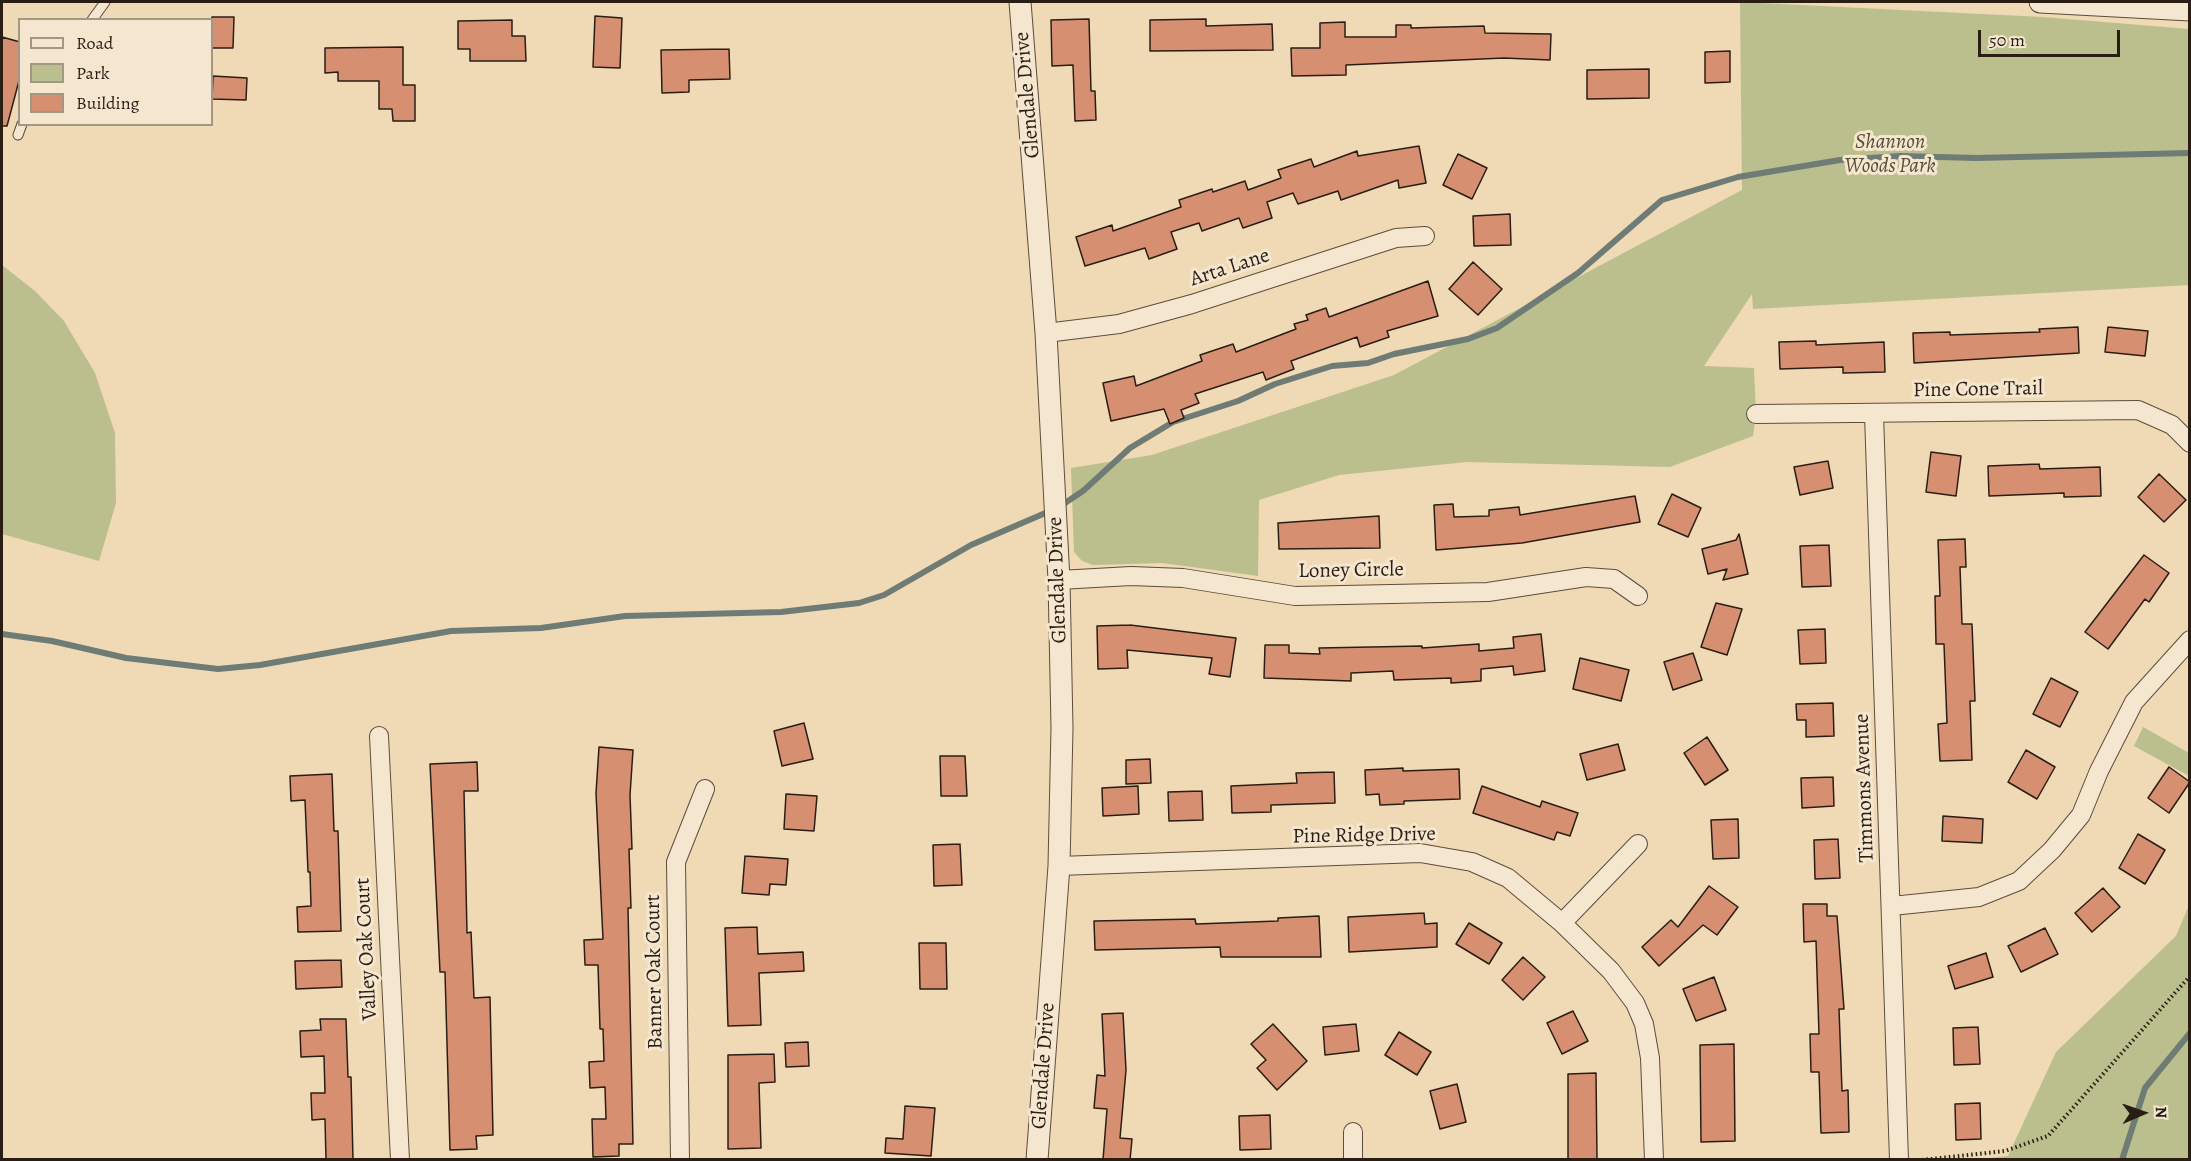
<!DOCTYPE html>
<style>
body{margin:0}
#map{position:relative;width:2191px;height:1161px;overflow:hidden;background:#f0d9b5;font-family:Alegreya,serif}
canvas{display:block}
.frame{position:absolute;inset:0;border:3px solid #2a1e14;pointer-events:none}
.legend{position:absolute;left:18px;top:18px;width:195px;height:108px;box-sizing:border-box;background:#f5e6cf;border:2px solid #a49684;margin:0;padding:8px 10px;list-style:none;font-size:18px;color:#2a1e14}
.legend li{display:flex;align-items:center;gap:12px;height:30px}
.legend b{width:30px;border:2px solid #a49684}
.north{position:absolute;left:2113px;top:1083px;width:60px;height:60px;-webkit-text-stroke:4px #f5e6cf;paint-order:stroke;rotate:88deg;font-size:16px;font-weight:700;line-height:24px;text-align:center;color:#2a1e14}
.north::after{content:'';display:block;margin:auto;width:21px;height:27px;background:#2a1e14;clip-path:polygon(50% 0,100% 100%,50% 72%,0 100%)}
.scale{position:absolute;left:1978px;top:30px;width:142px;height:27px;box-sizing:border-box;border:3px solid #2a1e14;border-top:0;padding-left:8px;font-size:18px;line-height:21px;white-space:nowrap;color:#2a1e14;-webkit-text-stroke:4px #f5e6cf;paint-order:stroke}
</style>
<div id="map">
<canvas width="2191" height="1161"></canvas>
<div class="frame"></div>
<ul class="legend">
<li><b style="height:8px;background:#f5e6cf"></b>Road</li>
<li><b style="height:16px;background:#babf8d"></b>Park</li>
<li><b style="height:16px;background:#d69071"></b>Building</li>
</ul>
<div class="north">N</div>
<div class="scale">50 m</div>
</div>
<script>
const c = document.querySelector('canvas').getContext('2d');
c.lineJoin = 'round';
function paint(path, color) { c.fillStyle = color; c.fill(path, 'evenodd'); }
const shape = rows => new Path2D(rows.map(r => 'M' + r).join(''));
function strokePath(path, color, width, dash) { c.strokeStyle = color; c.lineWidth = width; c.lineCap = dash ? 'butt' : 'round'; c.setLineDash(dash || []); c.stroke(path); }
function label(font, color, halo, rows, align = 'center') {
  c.font = font + ' Alegreya,serif'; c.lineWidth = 6; c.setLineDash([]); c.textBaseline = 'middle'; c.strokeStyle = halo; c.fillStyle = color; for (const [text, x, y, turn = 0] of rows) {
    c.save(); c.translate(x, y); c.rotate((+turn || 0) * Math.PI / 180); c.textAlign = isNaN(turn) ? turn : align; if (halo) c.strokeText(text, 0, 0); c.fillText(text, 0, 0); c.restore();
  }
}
paint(shape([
 [1740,2,2043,17,2189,29,2189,285,1753,309,1752,294,1704,366,1754,368,1756,414,1753,436,1670,467,1467,462,1339,475,1259,500,1258,576,1162,563,1093,565,1082,561,1074,552,1071,468,1152,455,1394,375,1742,190],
 [2,265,35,291,64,321,95,373,115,433,116,503,99,561,2,534],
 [2143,727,2189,753,2189,776,2134,746],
 [2189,905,2189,1159,1981,1159,2008,1156,2056,1052,2176,936]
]), '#babf8d');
strokePath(shape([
 [1059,507,1083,491,1130,448,1173,422,1238,401,1275,384,1332,366,1368,363,1394,354,1468,339,1497,328,1578,273,1662,200,1738,177,1840,160,1900,156,1976,158,2190,153],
 [2,634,52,641,126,658,218,669,260,665,451,631,541,628,625,616,781,612,859,603,884,595,971,545,1050,511],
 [2122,1160,2145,1088,2190,1033]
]), '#6f7b75', 6);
const building = shape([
 [595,16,622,18,620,68,593,67,595,16],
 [212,17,234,17,233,48,212,48,212,17],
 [1089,19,1091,91,1095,91,1096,120,1075,121,1073,65,1052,66,1051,20,1089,19],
 [1206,19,1206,26,1272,24,1273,50,1150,51,1150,20,1206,19],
 [512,20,512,36,525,36,526,61,470,61,470,49,458,49,458,21,512,20],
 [1345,22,1345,37,1396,37,1396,25,1411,25,1411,28,1484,26,1485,33,1551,34,1550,60,1504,58,1346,65,1346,75,1292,76,1291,48,1320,48,1320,23,1345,22],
 [2,37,20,42,20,77,7,126,2,126,2,37],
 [403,47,403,85,415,85,415,121,393,121,392,109,379,109,379,81,338,81,338,72,325,73,325,48,403,47],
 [729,49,730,79,689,80,689,92,662,93,661,50,729,49],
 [1730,51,1730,82,1705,83,1705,52,1730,51],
 [1649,69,1649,98,1587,99,1587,70,1649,69],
 [213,76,247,78,246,100,212,99,213,76],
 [1419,146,1426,183,1399,188,1398,180,1341,200,1338,191,1298,204,1293,193,1267,202,1272,218,1243,228,1239,218,1202,231,1199,223,1171,232,1177,249,1149,259,1145,248,1085,266,1076,237,1112,225,1113,231,1181,207,1179,200,1212,189,1213,192,1245,181,1248,190,1281,178,1278,170,1311,159,1314,167,1357,151,1358,156,1419,146],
 [1458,154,1487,168,1472,199,1443,185,1458,154],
 [1510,214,1511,245,1474,246,1473,216,1510,214],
 [1473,262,1502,289,1478,315,1449,289,1473,262],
 [1428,281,1438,316,1387,331,1389,337,1360,347,1357,337,1291,361,1294,369,1266,380,1263,372,1195,394,1199,403,1181,410,1184,418,1170,424,1164,409,1111,421,1103,383,1134,376,1136,386,1202,361,1200,355,1233,344,1236,352,1296,329,1294,324,1308,320,1306,315,1326,308,1329,317,1428,281],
 [2078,327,2079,353,1914,363,1913,333,1950,332,1950,335,2040,332,2039,329,2078,327],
 [2108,327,2148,331,2145,356,2105,352,2108,327],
 [1816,341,1816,345,1884,342,1885,372,1843,373,1843,367,1780,369,1779,342,1816,341],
 [1931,452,1961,456,1956,496,1926,492,1931,452],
 [1828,461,1833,488,1800,495,1794,467,1828,461],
 [2039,464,2040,469,2100,467,2101,496,2064,497,2064,493,1989,496,1988,466,2039,464],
 [2159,474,2186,500,2164,522,2138,497,2159,474],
 [1672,494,1701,508,1688,537,1658,524,1672,494],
 [1635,496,1640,522,1522,543,1436,550,1434,505,1453,504,1454,517,1489,516,1489,510,1519,507,1520,515,1635,496],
 [1379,516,1380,548,1279,549,1278,523,1379,516],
 [1739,534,1748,574,1723,580,1727,569,1708,574,1702,549,1736,540,1739,534],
 [1965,539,1966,567,1960,567,1962,624,1972,624,1975,701,1970,701,1972,760,1940,761,1938,724,1947,723,1944,644,1936,644,1935,596,1940,596,1938,540,1965,539],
 [1829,545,1831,586,1802,587,1800,546,1829,545],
 [2144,555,2169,573,2149,602,2145,599,2108,649,2085,632,2144,555],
 [1716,603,1742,609,1727,655,1701,647,1716,603],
 [1130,625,1236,638,1230,677,1209,674,1212,658,1127,650,1128,668,1098,669,1097,626,1130,625],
 [1825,629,1826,663,1800,664,1798,630,1825,629],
 [1541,634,1545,671,1514,675,1513,666,1481,669,1481,681,1451,683,1451,678,1394,680,1393,671,1351,673,1351,681,1264,678,1265,645,1289,645,1289,653,1320,654,1319,648,1422,646,1422,648,1479,644,1479,651,1514,648,1513,637,1541,634],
 [1693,653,1702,680,1673,690,1664,662,1693,653],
 [1580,658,1629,670,1621,701,1573,689,1580,658],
 [2051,678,2078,692,2060,727,2033,714,2051,678],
 [1833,703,1834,736,1806,737,1806,720,1797,720,1796,704,1833,703],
 [804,723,813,759,782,766,774,731,804,723],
 [1707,737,1728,770,1705,785,1684,753,1707,737],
 [1618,744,1625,770,1587,780,1580,754,1618,744],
 [599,747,633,750,630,795,632,849,629,849,631,908,628,908,633,1144,619,1144,619,1156,593,1157,592,1119,606,1119,605,1087,590,1088,589,1062,604,1061,603,1029,600,1029,598,965,585,965,584,940,603,939,596,793,599,747],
 [2026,750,2055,767,2037,799,2008,782,2026,750],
 [940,756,965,756,967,796,941,796,940,756],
 [1150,759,1151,783,1126,784,1126,760,1150,759],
 [477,762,478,791,464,791,467,933,471,932,474,998,490,997,493,1135,476,1136,477,1149,450,1150,445,972,440,972,430,764,477,762],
 [2169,767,2190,782,2169,813,2148,798,2169,767],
 [1403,768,1403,771,1459,769,1460,799,1404,801,1404,804,1380,805,1379,794,1366,795,1365,770,1403,768],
 [1334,772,1335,803,1271,805,1271,812,1232,813,1231,786,1297,783,1296,773,1334,772],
 [332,774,334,831,338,831,341,931,298,932,297,907,311,906,310,872,308,872,305,800,291,801,290,776,332,774],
 [1833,777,1834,806,1802,808,1801,778,1833,777],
 [1138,786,1139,814,1103,816,1102,788,1138,786],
 [1482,786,1540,807,1542,801,1578,813,1570,836,1557,832,1554,840,1473,813,1482,786],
 [1202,791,1203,820,1169,821,1168,792,1202,791],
 [786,794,817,796,814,831,784,829,786,794],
 [1943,816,1983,819,1982,843,1942,841,1943,816],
 [1738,819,1739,858,1713,859,1711,820,1738,819],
 [2138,834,2165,850,2145,884,2119,868,2138,834],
 [1838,839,1840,878,1815,879,1814,840,1838,839],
 [960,844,962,885,934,886,933,845,960,844],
 [745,856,788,859,786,885,770,884,769,895,742,893,745,856],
 [1709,886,1738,907,1717,935,1703,925,1659,966,1642,947,1671,920,1678,927,1709,886],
 [2103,888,2120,907,2092,932,2075,913,2103,888],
 [1803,904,1827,904,1827,916,1837,916,1844,1009,1839,1009,1842,1091,1848,1090,1849,1132,1821,1133,1819,1072,1811,1072,1810,1034,1819,1034,1816,941,1804,942,1803,904],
 [1424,913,1425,924,1437,923,1437,947,1349,952,1348,917,1424,913],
 [1319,916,1321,957,1221,957,1220,947,1095,950,1094,921,1195,919,1196,924,1278,921,1278,918,1319,916],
 [1469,923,1502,943,1489,964,1456,944,1469,923],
 [757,927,758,954,803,952,804,971,759,973,761,1025,728,1026,725,928,757,927],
 [2045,928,2058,954,2021,972,2008,946,2045,928],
 [919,943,946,943,947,989,920,989,919,943],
 [1986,953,1993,977,1955,989,1948,966,1986,953],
 [1523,957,1545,977,1523,1000,1502,980,1523,957],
 [341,960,342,987,296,989,295,961,341,960],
 [1714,977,1726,1010,1696,1021,1683,989,1714,977],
 [1573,1011,1588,1041,1562,1054,1547,1023,1573,1011],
 [1123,1013,1126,1070,1120,1138,1132,1139,1130,1160,1103,1160,1107,1109,1094,1108,1097,1075,1105,1076,1102,1014,1123,1013],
 [320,1019,346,1019,348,1077,351,1077,353,1160,326,1160,325,1119,312,1120,311,1093,325,1093,324,1056,301,1057,300,1031,321,1030,320,1019],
 [1273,1024,1307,1061,1277,1090,1257,1068,1266,1060,1251,1044,1273,1024],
 [1356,1024,1359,1051,1325,1055,1323,1027,1356,1024],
 [1978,1027,1980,1064,1954,1065,1953,1028,1978,1027],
 [1399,1032,1431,1052,1417,1075,1385,1055,1399,1032],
 [808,1042,809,1066,786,1067,785,1043,808,1042],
 [1734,1044,1735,1141,1701,1142,1700,1045,1734,1044],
 [774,1054,775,1082,759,1083,761,1148,728,1149,728,1055,774,1054],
 [1596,1073,1597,1160,1568,1160,1568,1074,1596,1073],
 [1457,1084,1466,1122,1440,1129,1430,1091,1457,1084],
 [1980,1103,1981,1139,1956,1140,1955,1104,1980,1103],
 [905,1106,935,1108,931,1156,885,1153,886,1138,903,1139,905,1106],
 [1270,1115,1271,1149,1240,1150,1239,1116,1270,1115]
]);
paint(building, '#d69071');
strokePath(building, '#2a1e14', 1.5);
const service = shape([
 [92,20,105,2],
 [18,135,22,124]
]);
const minor = shape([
 [1046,333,1119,324,1192,304,1396,238,1425,236],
 [1756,414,2138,410,2172,425,2190,443],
 [1874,414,1899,1160],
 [1059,580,1131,576,1183,578,1295,596,1488,592,1586,577,1614,579,1638,596],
 [379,736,400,1160],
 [1059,866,1420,853,1472,862,1508,878,1562,923,1611,971,1635,1003,1644,1024,1650,1058,1654,1160],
 [1892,906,1979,897,2019,881,2052,850,2081,815,2099,771,2134,702,2190,640],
 [1562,923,1638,844],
 [1353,1132,1353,1160],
 [680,1160,676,862,705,789]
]);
const tertiary = shape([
 [1020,2,1046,333,1059,580,1062,728,1059,866,1037,1160],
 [2040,2,2190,10]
]);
strokePath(service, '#5c4d3c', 11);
strokePath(minor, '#5c4d3c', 20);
strokePath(tertiary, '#5c4d3c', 23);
strokePath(shape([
 [1922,1160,2005,1151,2048,1136,2190,976]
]), '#2a1e14', 4, [1.5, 3]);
strokePath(service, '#f5e6cf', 9);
strokePath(minor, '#f5e6cf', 18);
strokePath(tertiary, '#f5e6cf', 21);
label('21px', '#2a1e14', '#f5e6cf', [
 ["Glendale Drive",1028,95,-95],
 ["Arta Lane",1230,268,-18],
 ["Pine Cone Trail",1978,390,-1],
 ["Loney Circle",1351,571,-1],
 ["Glendale Drive",1058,580,-92],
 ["Timmons Avenue",1865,788,-92],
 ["Pine Ridge Drive",1364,836,-1],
 ["Valley Oak Court",367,949,-93],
 ["Banner Oak Court",655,972,-91],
 ["Glendale Drive",1044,1066,-86]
]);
label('italic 21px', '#554e38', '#f5e6cf', [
 ["Shannon",1890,143],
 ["Woods Park",1890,167]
]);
</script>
